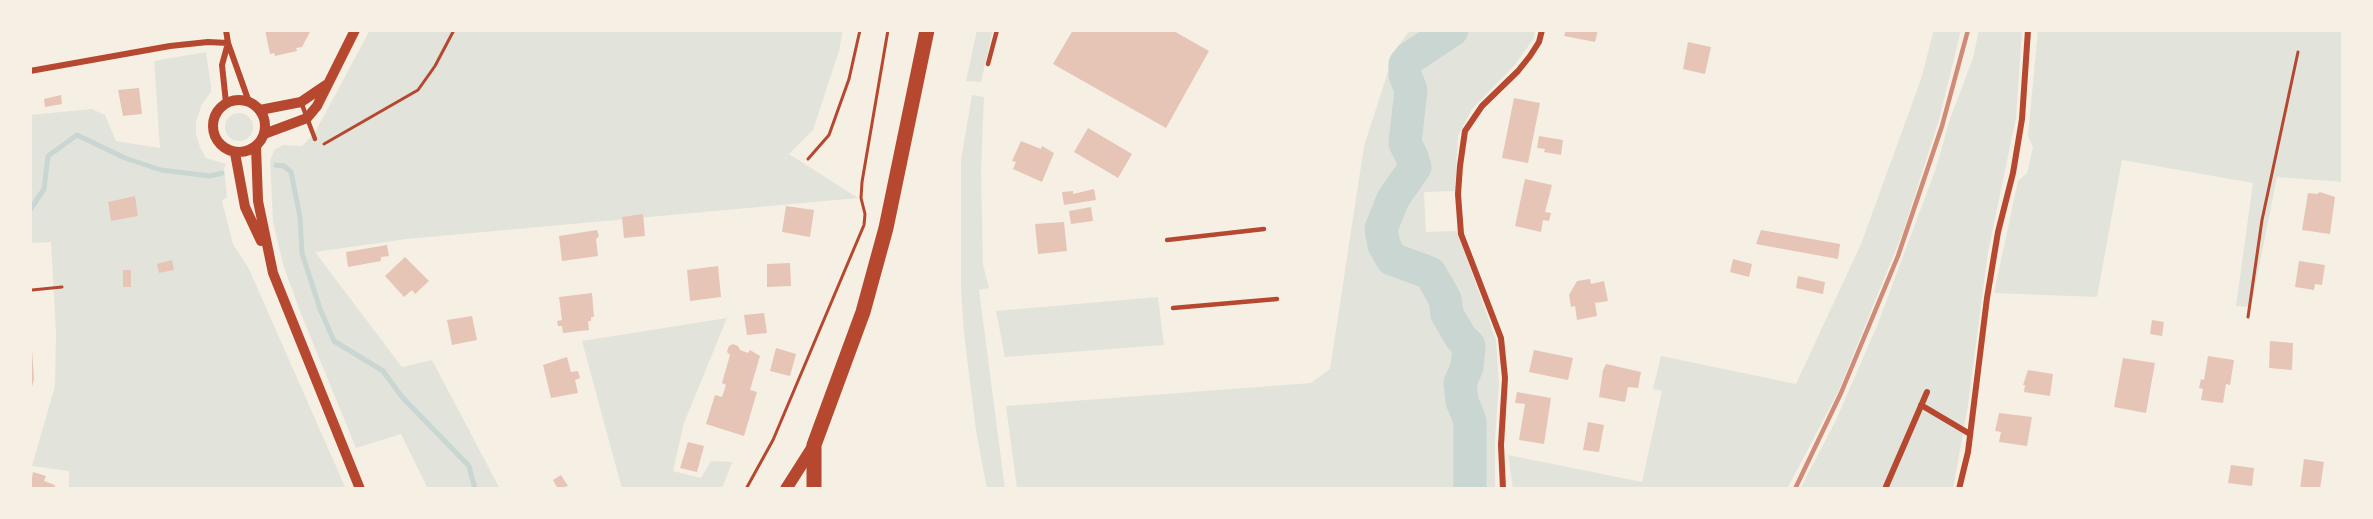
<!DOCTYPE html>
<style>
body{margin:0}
#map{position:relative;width:2373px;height:519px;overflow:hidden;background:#f6efe4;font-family:Lato,sans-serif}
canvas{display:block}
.frame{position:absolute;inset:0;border:32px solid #f6efe4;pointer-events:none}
</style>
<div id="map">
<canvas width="2373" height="519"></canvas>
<div class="frame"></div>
</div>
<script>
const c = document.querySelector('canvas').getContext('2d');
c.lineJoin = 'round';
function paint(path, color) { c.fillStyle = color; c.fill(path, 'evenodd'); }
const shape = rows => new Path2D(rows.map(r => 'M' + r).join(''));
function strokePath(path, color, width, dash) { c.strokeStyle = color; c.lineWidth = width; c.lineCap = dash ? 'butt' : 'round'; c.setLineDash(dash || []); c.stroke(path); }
paint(shape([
 [370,30,843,30,839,51,813,130,789,154,858,198,407,239,315,252,402,367,432,360,500,489,428,489,401,434,356,448,299,309,283,264,273,222,270,161,274,150,283,145,302,146,314,134],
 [977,30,993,30,981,82,966,81],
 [1410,30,1535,30,1534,38,1514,66,1472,109,1458,136,1455,191,1424,192,1426,232,1457,231,1496,340,1499,383,1495,439,1495,489,1017,489,1006,406,1311,383,1330,369,1364,146,1395,50],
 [1934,30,1961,30,1939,120,1903,232,1839,390,1787,489,1513,489,1508,455,1642,482,1662,391,1653,389,1661,356,1796,384,1861,244,1921,79],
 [1979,30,2022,30,2016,118,1988,252,1968,405,1953,489,1800,489,1836,420,1877,326,1936,168,1950,119,1973,58],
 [2038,30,2343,30,2343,182,2277,177,2251,307,2236,306,2253,183,2122,160,2097,297,1994,293,2018,181,2027,173,2033,147,2028,136],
 [206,52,211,86,211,92,202,104,196,122,196,134,200,147,206,158,226,164,224,168,227,197,222,201,233,244,249,269,346,489,69,489,69,471,32,466,55,386,56,333,51,242,30,243,30,115,92,109,105,115,116,141,160,148,154,61],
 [972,95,984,97,981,170,983,265,989,288,979,290,1005,489,987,489,976,431,964,333,961,289,961,160],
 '225 127a14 14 0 1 1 28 0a14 14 0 1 1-28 0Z',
 [1158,297,1164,345,1005,357,996,311],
 [727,318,684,423,673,471,701,478,711,461,732,462,723,486,720,489,622,489,582,341]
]), '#e2e4dc');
strokePath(shape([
 [276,165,284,166,291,172,300,217,302,253,320,309,334,341,383,371,402,397,469,466,475,489],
 [30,210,44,189,48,156,77,135,125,158,161,170,210,176,222,173]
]), '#c9d6d2', 5);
strokePath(shape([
 [1452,30,1410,58,1405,64,1405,75,1411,90,1405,143,1412,157,1415,167,1393,199,1381,229,1384,245,1392,259,1430,273,1445,299,1447,314,1461,338,1469,346,1467,367,1460,383,1462,401,1470,421,1470,489]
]), '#c9d6d2', 33);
paint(shape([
 [265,30,311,30,302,47,296,48,297,51,275,56,274,53,270,54],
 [1073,30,1172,30,1209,51,1166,128,1053,64],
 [1566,30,1598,30,1595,42,1564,36],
 [1688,42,1711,47,1705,74,1683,69],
 [139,88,142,114,123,116,118,90],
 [61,95,62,104,45,107,44,99],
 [1514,98,1540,103,1528,163,1502,158],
 [1088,128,1132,154,1118,178,1074,152],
 [1539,136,1563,140,1561,155,1544,152,1545,149,1537,148],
 [1021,141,1041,149,1042,146,1054,153,1042,182,1013,169,1016,162,1012,161],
 [1525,179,1552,185,1545,212,1551,213,1549,221,1543,220,1541,232,1515,226],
 [1094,189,1096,200,1064,205,1062,192,1073,191,1073,194],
 [2320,192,2335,197,2330,234,2302,230,2308,193,2317,194],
 [135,196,138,216,111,221,108,202],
 [786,206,814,210,810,237,782,232],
 [1091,207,1093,221,1071,224,1069,211],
 [643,214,645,236,624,238,622,217],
 [1064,222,1067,251,1038,254,1035,224],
 [597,230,599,236,596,239,598,256,562,261,559,236],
 [1761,230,1840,244,1838,259,1756,244],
 [387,245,389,256,381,257,381,261,348,267,346,252],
 [405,257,429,281,415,294,412,290,404,297,385,276],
 [1733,259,1752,264,1749,277,1730,272],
 [172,260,174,270,159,273,157,264],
 [2299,261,2325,265,2322,285,2315,284,2314,290,2295,287],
 [790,263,791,286,767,287,767,264],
 [718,266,721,297,690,301,687,270],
 [123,270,131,270,131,287,123,287],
 [1798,276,1825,282,1823,294,1796,288],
 [1590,279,1591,284,1604,281,1608,301,1595,303,1597,316,1577,320,1575,306,1571,307,1569,295,1577,281],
 [592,293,594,317,591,317,591,321,588,321,589,330,563,333,562,326,558,326,557,321,562,320,559,297],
 [764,313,767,333,747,335,744,315],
 [472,316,477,340,452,345,447,320],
 [2152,320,2164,322,2162,336,2150,334],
 [2270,341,2293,343,2292,370,2269,368],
 [733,344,738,346,740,350,748,353,750,350,760,356,750,390,757,392,744,436,706,424,715,395,722,397,726,385,722,383,730,355,727,352,729,346],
 [776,348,796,354,790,376,770,371],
 [30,349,32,349,34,379,31,391],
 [1534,350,1573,358,1568,380,1529,372],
 [2208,356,2234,360,2230,385,2226,384,2223,403,2201,400,2203,389,2199,388,2201,379,2204,380],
 [567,357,571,372,578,371,580,378,575,380,578,393,551,398,543,365],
 [2123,358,2155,363,2146,413,2114,407],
 [1606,364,1641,372,1638,388,1628,387,1625,402,1599,397,1603,370],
 [2028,370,2053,374,2050,396,2024,392,2025,385,2023,385],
 [1517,392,1551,398,1544,444,1519,440,1525,404,1515,403],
 [1999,413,2032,417,2027,446,1999,442,2001,432,1995,431],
 [1588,422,1604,425,1599,452,1583,450],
 [688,442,704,446,697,472,680,468],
 [2304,459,2324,462,2320,489,2300,489],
 [2231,465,2254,468,2252,486,2228,483],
 [33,472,46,476,44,481,55,485,54,489,30,489],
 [561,475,568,486,558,489,553,480]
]), '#e6c5b7');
strokePath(shape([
 [324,144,418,90,435,66,454,30],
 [808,159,829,135,849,79,860,30],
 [32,290,62,287],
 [2248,317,2262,220,2298,52],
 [746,489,773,440,864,225,865,214,861,198,862,182,888,30]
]), '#b5482f', 3);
strokePath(shape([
 [988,64,997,30],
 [301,102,315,139],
 [1167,240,1264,229],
 [1173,308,1277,299]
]), '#b5482f', 4.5);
strokePath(shape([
 [226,30,228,43,249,102],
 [30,71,170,46,208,42,228,43],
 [226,103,222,65,228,43],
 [1921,405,1970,434],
 [1503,489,1501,445,1505,378,1501,338,1461,234,1458,194,1460,166,1465,131,1482,106,1518,71,1530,56,1539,42,1542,30],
 [1885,489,1927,392],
 [1959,489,1968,452,1987,298,1998,232,2013,173,2022,119,2028,30]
]), '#b5482f', 6);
strokePath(shape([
 '213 126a26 26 0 1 1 52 0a26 26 0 1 1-52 0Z',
 [260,110,301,102,326,85],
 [264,134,307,118,317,106,355,30],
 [256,147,258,201,273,273,360,489],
 [235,153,245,207,261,241]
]), '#b5482f', 10);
strokePath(shape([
 [786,489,814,445]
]), '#b5482f', 12);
strokePath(shape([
 [814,489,814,445,863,312,886,228,927,30]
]), '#b5482f', 15);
strokePath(shape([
 [1795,489,1841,393,1898,256,1942,126,1968,30]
]), '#cf8b77', 4.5);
</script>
